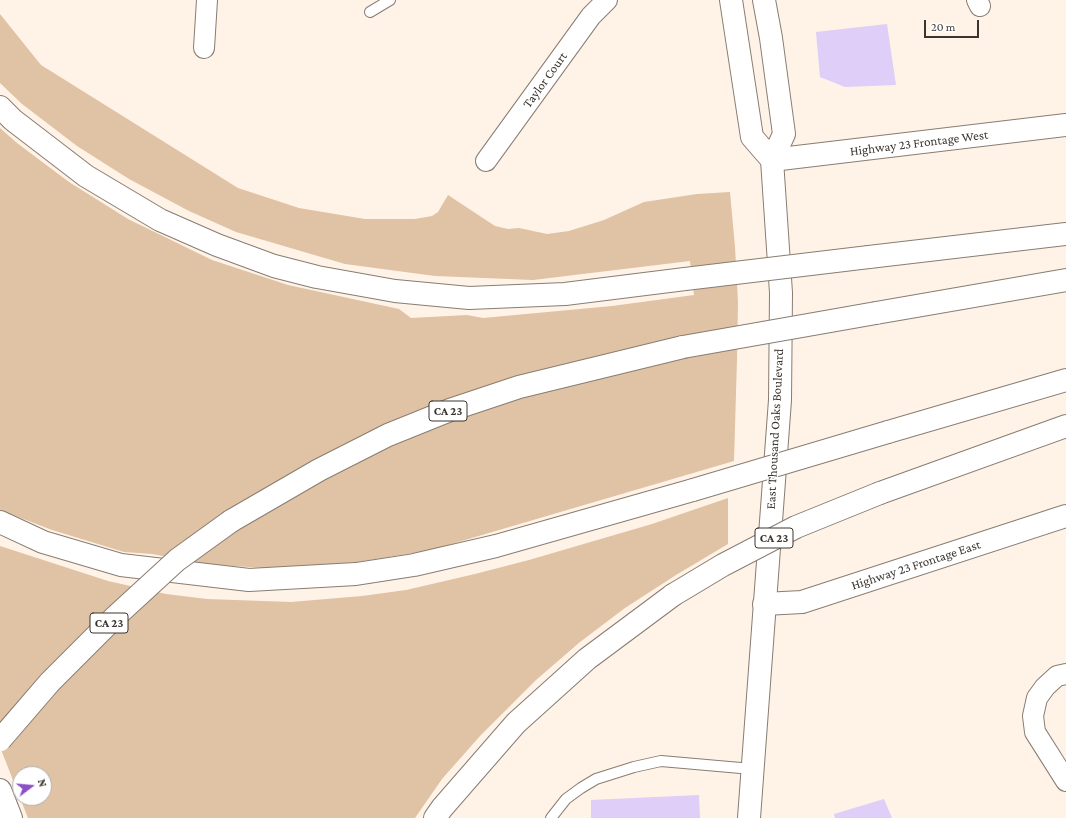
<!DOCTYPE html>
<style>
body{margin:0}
#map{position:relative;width:1066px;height:818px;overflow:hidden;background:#fff2e6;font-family:"Crimson Pro",serif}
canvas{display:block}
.north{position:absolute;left:12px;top:766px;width:40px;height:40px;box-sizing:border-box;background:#fff;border:1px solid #b0aeac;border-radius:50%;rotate:74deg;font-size:11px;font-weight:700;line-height:16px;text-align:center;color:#3a3530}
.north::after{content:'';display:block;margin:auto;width:14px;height:18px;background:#8c50c6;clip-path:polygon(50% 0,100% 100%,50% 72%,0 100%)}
.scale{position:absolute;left:924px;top:20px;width:55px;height:18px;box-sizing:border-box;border:2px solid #3a3530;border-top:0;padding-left:5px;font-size:12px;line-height:14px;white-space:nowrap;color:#3a3530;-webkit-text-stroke:3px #fff;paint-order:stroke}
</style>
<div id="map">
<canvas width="1066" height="818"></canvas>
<div class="north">N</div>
<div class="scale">20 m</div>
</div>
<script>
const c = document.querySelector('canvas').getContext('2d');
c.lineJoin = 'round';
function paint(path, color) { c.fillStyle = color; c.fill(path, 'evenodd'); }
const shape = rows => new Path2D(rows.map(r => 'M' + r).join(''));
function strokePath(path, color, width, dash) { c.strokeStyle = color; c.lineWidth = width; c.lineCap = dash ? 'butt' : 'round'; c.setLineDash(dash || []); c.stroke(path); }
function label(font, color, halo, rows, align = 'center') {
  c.font = font + ' "Crimson Pro",serif'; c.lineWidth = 3; c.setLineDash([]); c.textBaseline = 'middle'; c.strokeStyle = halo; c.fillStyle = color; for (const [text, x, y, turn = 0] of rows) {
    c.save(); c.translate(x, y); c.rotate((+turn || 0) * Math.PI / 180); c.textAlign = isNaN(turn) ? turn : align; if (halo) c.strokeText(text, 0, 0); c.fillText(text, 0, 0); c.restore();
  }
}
paint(shape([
 [0,14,41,65,238,188,299,208,365,219,415,219,432,216,438,212,448,195,495,226,508,229,519,228,547,234,569,231,604,220,644,202,697,194,730,192,735,247,738,302,737,359,734,461,431,550,358,562,277,569,205,564,152,554,124,552,52,530,0,510,0,128,17,143,69,182,128,219,212,260,288,285,399,309,411,318,467,315,483,318,612,306,694,295,690,261,533,280,435,276,345,264,236,232,189,211,129,179,77,146,22,104,0,83],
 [728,498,728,544,676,575,625,608,580,642,536,680,480,736,442,779,415,818,28,818,20,798,44,798,44,774,20,774,20,798,0,747,0,546,108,581,166,594,207,599,291,602,362,596,406,590,475,574,529,560,652,524]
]), '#e0c2a5');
paint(shape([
 [887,24,896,85,845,87,820,77,816,32],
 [699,795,700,818,591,818,591,800],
 [884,799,892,818,835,818,834,814]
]), '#dfcef7');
const lane = shape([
 [370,12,390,0],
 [551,818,566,799,581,788,596,779,634,767,661,761,752,769]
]);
const street = shape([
 [977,0,980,6],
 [204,48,207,0],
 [486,161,591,16,607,0],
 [1066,674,1057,676,1045,687,1037,698,1033,716,1035,732,1066,781]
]);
const secondary = shape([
 [772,160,1066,125],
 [764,604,802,602,1066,516]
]);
const primary = shape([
 [731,0,752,137,772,160],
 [749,818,780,400,781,293,772,160,784,134,771,38,764,0]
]);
const highway = shape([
 [0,107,13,120,86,176,160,220,217,245,274,266,317,277,395,291,469,298,565,294,685,279],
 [869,257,1066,234],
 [876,313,1066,280],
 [888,432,1066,380],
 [880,493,1066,426],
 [231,521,319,470,388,435,450,410,519,387,683,347],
 [0,522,43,542,121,565,249,580,356,574,414,565,496,546,693,490],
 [0,790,11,818],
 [435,818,442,808,516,723,587,659,673,595]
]);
strokePath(lane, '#887d72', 12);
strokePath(street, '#887d72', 22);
strokePath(secondary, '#887d72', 24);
strokePath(primary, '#887d72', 24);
strokePath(highway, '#887d72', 24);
strokePath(lane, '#fff', 10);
strokePath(street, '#fff', 20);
strokePath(secondary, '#fff', 22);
strokePath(primary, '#fff', 22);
strokePath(highway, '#fff', 22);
const highwayBridge = shape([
 [685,279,869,257],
 [683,347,876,313],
 [693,490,888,432],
 [673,595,723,565,796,527,880,493],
 [0,740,50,682,116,616,177,560,231,521]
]);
strokePath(highwayBridge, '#887d72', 24, []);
strokePath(highwayBridge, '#fff', 22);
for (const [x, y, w] of [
 [448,411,38],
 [774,538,38],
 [109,623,38]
]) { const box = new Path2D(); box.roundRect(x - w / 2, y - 10, w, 20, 3); c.fillStyle = '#fff'; c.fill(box); strokePath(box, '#3a3530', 1); }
label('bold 12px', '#3a3530', null, [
 ["CA 23",448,411],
 ["CA 23",774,538],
 ["CA 23",109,623]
]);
label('13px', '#3a3530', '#fff', [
 ["Taylor Court",545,80,-54],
 ["Highway 23 Frontage West",919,143,-7],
 ["East Thousand Oaks Boulevard",775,429,-87],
 ["Highway 23 Frontage East",916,565,-18]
]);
</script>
